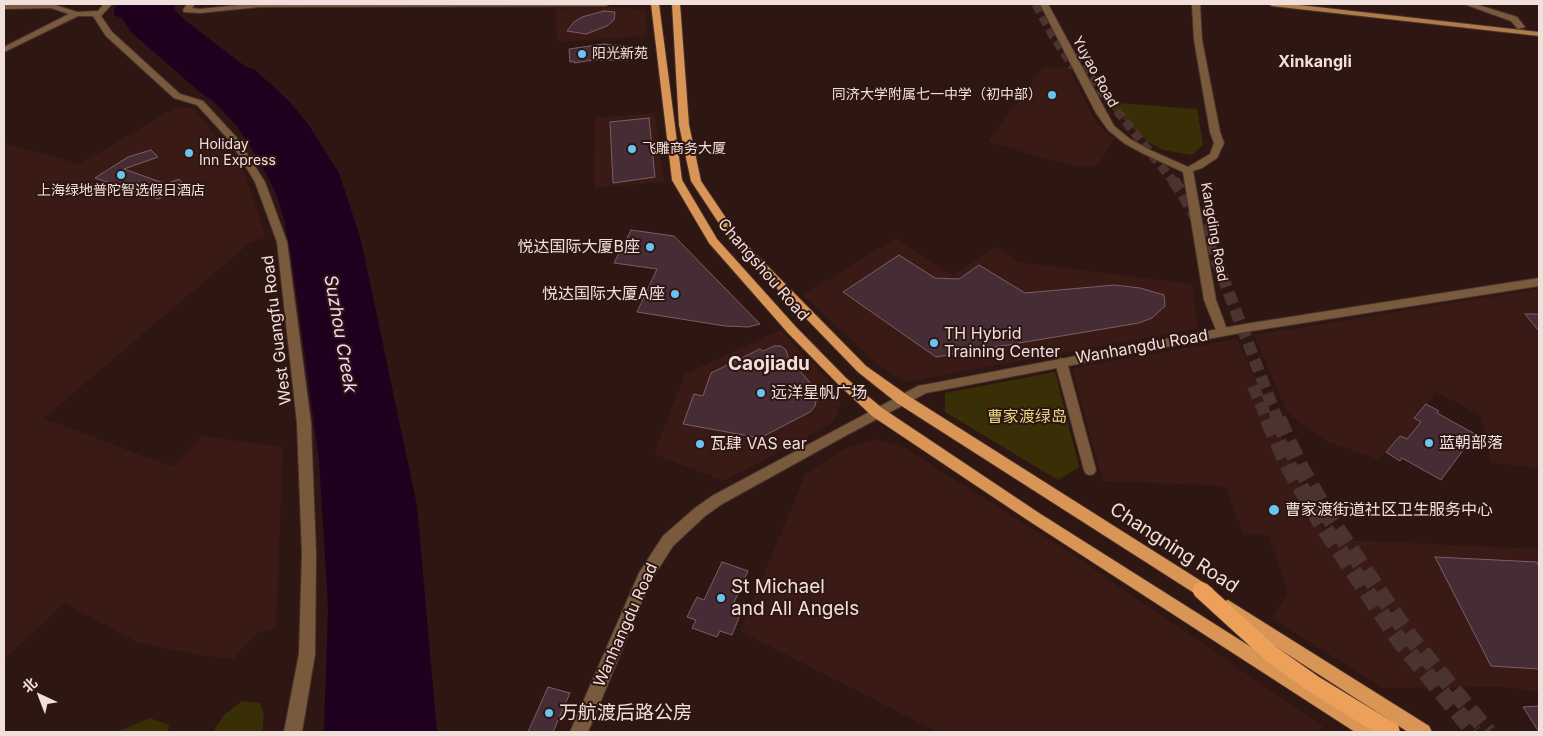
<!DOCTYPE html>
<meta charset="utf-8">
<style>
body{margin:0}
#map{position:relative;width:1543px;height:736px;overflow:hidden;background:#2e1612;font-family:Inter,"Noto Sans SC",sans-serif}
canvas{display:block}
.frame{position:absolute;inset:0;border:5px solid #f1dfdc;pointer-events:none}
.north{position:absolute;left:15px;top:671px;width:50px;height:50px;-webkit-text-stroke:4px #2e1612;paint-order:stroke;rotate:317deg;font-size:14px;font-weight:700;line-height:20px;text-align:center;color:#f1dfdc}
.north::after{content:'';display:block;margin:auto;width:18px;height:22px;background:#f1dfdc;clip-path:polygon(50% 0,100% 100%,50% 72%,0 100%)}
</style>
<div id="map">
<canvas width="1543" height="736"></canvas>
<div class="frame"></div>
<div class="north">北</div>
</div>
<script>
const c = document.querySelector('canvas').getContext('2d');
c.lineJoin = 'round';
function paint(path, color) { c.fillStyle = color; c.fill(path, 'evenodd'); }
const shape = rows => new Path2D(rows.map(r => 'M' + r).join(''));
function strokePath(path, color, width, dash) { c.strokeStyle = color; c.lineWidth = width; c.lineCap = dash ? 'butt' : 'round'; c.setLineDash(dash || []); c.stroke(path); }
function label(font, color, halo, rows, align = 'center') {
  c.font = font + ' Inter,"Noto Sans SC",sans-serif'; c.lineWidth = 4; c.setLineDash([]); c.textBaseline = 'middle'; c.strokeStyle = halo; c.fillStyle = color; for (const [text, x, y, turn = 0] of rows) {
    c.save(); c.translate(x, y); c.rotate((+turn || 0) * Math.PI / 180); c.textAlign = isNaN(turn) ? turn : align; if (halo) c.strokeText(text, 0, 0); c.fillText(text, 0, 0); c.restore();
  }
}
paint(shape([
 [612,7,645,10,647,36,557,42,555,9],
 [1069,67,1096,123,1114,138,1098,166,1077,167,987,142,1043,68],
 [176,107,194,109,243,170,266,237,251,242,44,418,172,467,203,436,283,447,276,627,258,633,233,659,200,655,139,643,64,603,4,660,4,143,80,164],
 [655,113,664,182,594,188,595,118],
 [896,238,953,275,995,247,1019,262,1192,284,1198,328,905,382,878,365,803,295],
 [1539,289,1539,468,1491,463,1481,416,1436,392,1414,418,1421,422,1407,439,1400,436,1380,460,1329,442,1304,427,1287,412,1254,335],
 [780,330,842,394,838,412,831,424,724,481,654,454,685,374],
 [1237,339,1327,539,1539,549,1539,692,1502,687,1383,688,1273,619,1288,591,1268,536,1243,533,1225,486,1103,481,1072,368],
 [874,439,900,445,1066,550,1323,726,1317,732,937,732,740,631,806,473,842,450]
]), '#391a15');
paint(shape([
 [1104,102,1197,109,1203,145,1192,155,1163,150,1148,142],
 [1055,372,1079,467,1058,480,945,412,945,393],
 [242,701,260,703,264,716,262,732,213,732,224,715],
 [150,718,169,725,168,732,117,732]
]), '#392f06');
paint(shape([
 [120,4,174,4,174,10,186,21,246,67,254,69,288,100,308,124,339,173,361,240,417,506,437,732,324,732,328,607,319,461,292,261,283,215,275,191,257,157,236,125,213,101,202,94,131,32,122,18,114,15,114,8]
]), '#1f011f');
const building = shape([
 [604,11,615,12,614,20,607,26,586,34,567,31,574,22,582,17,604,11],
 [604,44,635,47,633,58,629,58,629,60,593,60,574,63,574,61,570,62,569,49,604,44],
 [649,118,655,177,613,183,610,122,649,118],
 [151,150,158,157,124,169,166,184,179,179,187,188,158,199,95,178,128,157,151,150],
 [631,230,674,236,760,324,748,327,725,326,637,312,657,269,614,263,631,230],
 [899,255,935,278,959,279,979,265,1025,293,1115,285,1140,288,1164,295,1165,306,1152,318,1139,323,936,357,843,292,899,255],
 [1525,314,1539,314,1539,331,1525,314],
 [774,346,781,346,786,350,788,357,818,392,815,406,810,412,760,438,683,424,694,394,703,396,711,373,760,349,763,351,774,346],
 [1426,404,1439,411,1437,413,1475,434,1441,480,1402,458,1400,461,1386,452,1400,436,1407,439,1421,422,1414,418,1426,404],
 [1435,557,1537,562,1539,567,1539,669,1491,666,1435,557],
 [722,562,748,571,732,607,742,610,732,635,720,631,717,637,692,628,696,620,687,617,697,597,704,600,722,562],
 [548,687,570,693,553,732,528,732,548,687],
 [1539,706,1539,732,1523,707,1539,706]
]);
paint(building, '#462c34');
strokePath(building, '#7b5e67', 1);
strokePath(shape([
 [1036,4,1053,36,1074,67],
 [1073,56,1174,182]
]), '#4b3430', 9, [9, 5]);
strokePath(shape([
 [1173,180,1183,194,1202,229,1217,262,1278,421],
 [1253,386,1268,421]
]), '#4b3430', 12, [12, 6]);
strokePath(shape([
 [1268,419,1289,467,1321,523,1399,640,1474,732],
 [1278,419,1300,467,1332,522,1410,637,1488,732]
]), '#4b3430', 17, [17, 8]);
const pedestrian = shape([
 [1061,358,1067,362,1096,470,1094,474,1090,475,1086,474,1084,470,1055,362,1061,358]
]);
const minor = shape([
 [52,4,77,12,98,11,104,4,112,4,101,16,112,32,180,94,203,101,237,138,265,182,287,242,311,423,316,554,315,654,302,732,284,732,299,654,302,554,297,423,277,242,255,182,230,141,197,105,174,98,106,36,93,16,78,16,4,52,4,47,69,14,51,8,4,9,4,5,52,4],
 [187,4,195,4,192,8,200,9,249,4,610,4,606,6,259,7,200,13,184,12,183,10,187,4],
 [1040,4,1048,4,1114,126,1130,139,1150,150,1188,167,1210,154,1214,143,1210,132,1194,40,1192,4,1200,4,1202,40,1220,132,1224,143,1217,158,1202,168,1193,171,1216,300,1228,332,1226,335,1218,335,1204,300,1183,172,1144,154,1124,143,1108,130,1096,113,1040,4],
 [1464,4,1475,4,1517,17,1525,27,1518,29,1511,21,1464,4]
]);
const tertiary = shape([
 [1539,278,1539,286,1245,332,926,393,845,436,722,504,705,516,673,546,650,582,588,732,570,732,639,573,663,536,695,508,712,496,918,386,1245,324,1539,278]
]);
const secondary = shape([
 [1268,4,1290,4,1539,32,1539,36,1272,6,1268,4]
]);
const primary = shape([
 [651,4,659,4,682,180,717,239,796,327,846,378,882,408,1039,513,1376,726,1379,732,1355,732,1029,521,872,416,838,384,788,333,709,243,672,180,651,4],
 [672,4,680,4,689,125,701,181,738,236,866,366,907,395,1212,588,1215,593,1212,598,1207,600,1202,598,897,403,858,372,730,240,691,181,679,125,672,4],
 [1228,600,1429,726,1432,732,1408,732,1222,612,1220,607,1222,602,1228,600]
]);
const trunk = shape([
 [1201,582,1207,584,1275,646,1319,677,1398,725,1400,732,1374,732,1305,689,1263,658,1195,596,1192,590,1195,584,1201,582]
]);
strokePath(pedestrian, '#49322e', 2);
strokePath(minor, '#49322e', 2);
strokePath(tertiary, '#49322e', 2);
strokePath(secondary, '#49322e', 2);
strokePath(primary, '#49322e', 2);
strokePath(trunk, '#49322e', 2);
paint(pedestrian, '#7a5a3d');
paint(minor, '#7a5a3d');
paint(tertiary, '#7a5a3d');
paint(secondary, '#b07b4b');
paint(primary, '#d99555');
paint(trunk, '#eca05a');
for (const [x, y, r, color] of [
 [582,54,5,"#6ac3f1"],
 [1052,95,5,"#6ac3f1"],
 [632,149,5,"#6ac3f1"],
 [189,153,5,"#6ac3f1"],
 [121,175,5,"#6ac3f1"],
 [650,247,5,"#6ac3f1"],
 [675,294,5,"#6ac3f1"],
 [934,343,5,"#6ac3f1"],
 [761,393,5,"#6ac3f1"],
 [1429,443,5,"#6ac3f1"],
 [700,444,5,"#6ac3f1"],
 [1274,510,6,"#6ac3f1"],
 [721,598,5,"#6ac3f1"],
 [549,713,5,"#6ac3f1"]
]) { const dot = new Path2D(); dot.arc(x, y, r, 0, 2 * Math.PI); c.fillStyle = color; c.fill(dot); strokePath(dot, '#2e1612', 2); }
label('14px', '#f1dfdc', '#2e1612', [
 ["阳光新苑",592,54],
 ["同济大学附属七一中学（初中部）",1042,95,"right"],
 ["Holiday",199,145],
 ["Inn Express",199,161],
 ["飞雕商务大厦",642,149],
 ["上海绿地普陀智选假日酒店",121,191,"center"]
], 'left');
label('14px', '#f1dfdc', '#2e1612', [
 ["Yuyao Road",1095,72,61],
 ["Kangding Road",1214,232,80]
]);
label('bold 16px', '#f1dfdc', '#2e1612', [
 ["Xinkangli",1315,62]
]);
label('16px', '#f1dfdc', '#2e1612', [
 ["悦达国际大厦B座",640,247,"right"],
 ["悦达国际大厦A座",665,294,"right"],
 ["TH Hybrid",944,334],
 ["Training Center",944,352],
 ["远洋星帆广场",771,393],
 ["蓝朝部落",1439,443],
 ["瓦肆 VAS ear",710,444],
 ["曹家渡街道社区卫生服务中心",1285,510]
], 'left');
label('16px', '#f1dfdc', '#2e1612', [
 ["Changshou Road",763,270,49],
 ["West Guangfu Road",277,330,-97],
 ["Wanhangdu Road",1142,347,-10],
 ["Wanhangdu Road",626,625,-66]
]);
label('16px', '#e9d280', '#2e1612', [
 ["曹家渡绿岛",1027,417]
]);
label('italic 18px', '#fad4f8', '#2e1612', [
 ["Suzhou Creek",340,334,80]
]);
label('bold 19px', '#f1dfdc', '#2e1612', [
 ["Caojiadu",769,364]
]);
label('19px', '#f1dfdc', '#2e1612', [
 ["Changning Road",1174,548,33]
]);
label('19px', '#f1dfdc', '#2e1612', [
 ["St Michael",731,587],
 ["and All Angels",731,609],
 ["万航渡后路公房",559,713]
], 'left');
</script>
